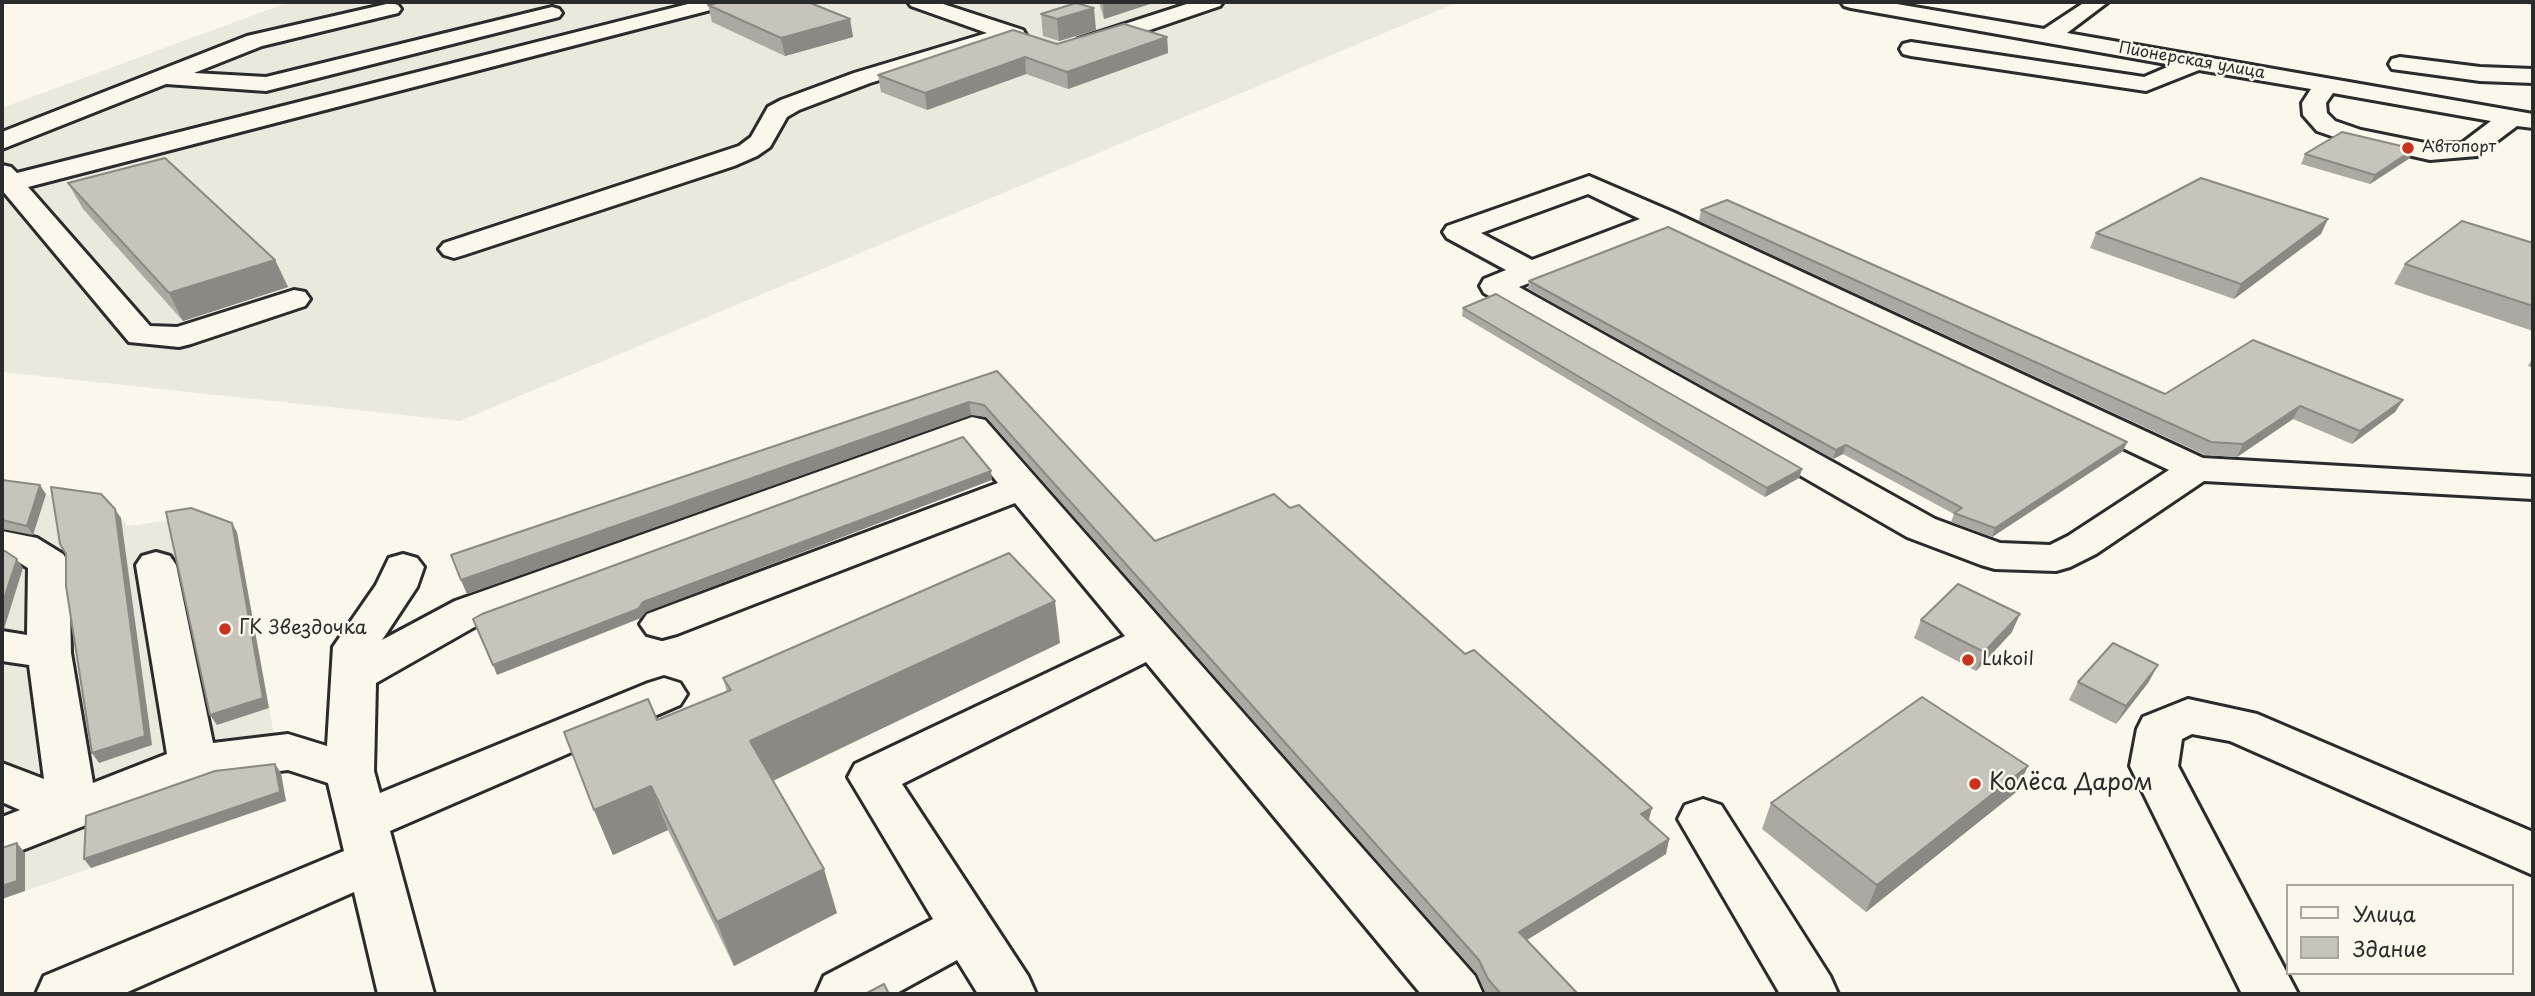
<!DOCTYPE html>
<meta charset="utf-8">
<style>
body{margin:0}
#map{position:relative;width:2535px;height:996px;overflow:hidden;background:#fbf7ec;font-family:"Playpen Sans",sans-serif}
canvas{display:block}
.frame{position:absolute;inset:0;border:4px solid #2b2b2b;pointer-events:none}
.legend{position:absolute;left:2286px;top:884px;width:228px;height:91px;box-sizing:border-box;background:#fbf7ec;border:2px solid #a8a59f;margin:0;padding:9px 12px;list-style:none;font-size:21px;color:#2b2b2b}
.legend li{display:flex;align-items:center;gap:14px;height:35px}
.legend b{width:35px;border:2px solid #a8a59f}
</style>
<div id="map">
<canvas width="2535" height="996"></canvas>
<div class="frame"></div>
<ul class="legend">
<li><b style="height:9px;background:#fbf7ec"></b>Улица</li>
<li><b style="height:19px;background:#c7c4bc"></b>Здание</li>
</ul>
</div>
<script>
const c = document.querySelector('canvas').getContext('2d');
c.lineJoin = 'round';
function paint(path, color) { c.fillStyle = color; c.fill(path, 'evenodd'); }
const shape = rows => new Path2D(rows.map(r => 'M' + r).join(''));
function strokePath(path, color, width, dash) { c.strokeStyle = color; c.lineWidth = width; c.lineCap = dash ? 'butt' : 'round'; c.setLineDash(dash || []); c.stroke(path); }
function label(font, color, halo, rows, align = 'center') {
  c.font = font + ' "Playpen Sans",sans-serif'; c.lineWidth = 5; c.setLineDash([]); c.textBaseline = 'middle'; c.strokeStyle = halo; c.fillStyle = color; for (const [text, x, y, turn = 0] of rows) {
    c.save(); c.translate(x, y); c.rotate((+turn || 0) * Math.PI / 180); c.textAlign = isNaN(turn) ? turn : align; if (halo) c.strokeText(text, 0, 0); c.fillText(text, 0, 0); c.restore();
  }
}
paint(shape([
 [289,2,1458,2,460,421,2,372,2,108],
 [2,488,107,503,128,526,196,517,237,532,286,801,2,899]
]), '#ebe8de');
const minor = shape([
 [696,2,729,2,726,6,28,187,150,326,177,327,294,290,305,292,310,299,305,306,191,344,179,347,129,342,2,190,2,165,11,167,17,173,696,2],
 [908,2,937,2,1023,30,1026,35,1023,40,1009,40,870,83,799,110,787,117,770,147,757,156,734,166,464,255,454,258,444,255,439,249,444,243,739,146,751,137,768,107,781,100,854,73,987,33,911,6,908,2],
 [1193,2,1223,2,1220,6,1094,49,1086,51,1078,49,1075,44,1078,39,1193,2],
 [1841,2,1885,2,2044,29,2085,2,2108,2,2067,33,2533,114,2533,128,2517,126,2477,156,2430,160,2346,141,2317,131,2303,115,2302,103,2311,89,2199,70,2146,91,1911,56,1903,54,1900,49,1903,44,1911,42,2144,77,2172,65,1851,8,1844,6,1841,2],
 [2333,93,2491,121,2462,143,2430,144,2361,130,2335,121,2327,113,2326,103,2333,93],
 [391,3,398,5,401,9,398,13,262,46,194,73,266,77,552,7,559,9,562,13,559,17,266,91,166,84,2,149,2,132,247,36,391,3],
 [2400,57,2480,67,2533,69,2533,83,2480,81,2392,69,2389,64,2392,59,2400,57],
 [1589,176,1675,213,2203,458,2533,477,2533,499,2204,481,2096,554,2070,567,2056,571,1995,569,1981,565,1907,537,1484,293,1480,286,1484,279,1506,270,1447,238,1443,232,1447,226,1589,176],
 [1588,194,1640,219,1532,260,1481,233,1588,194],
 [1663,230,2169,470,2068,536,2050,545,2000,543,1935,519,1519,287,1663,230],
 [972,417,985,420,1475,976,1483,994,1421,994,1146,662,902,784,1028,976,1036,994,978,994,957,960,895,994,816,994,824,976,933,919,848,777,855,764,1125,636,1015,503,677,634,662,638,647,634,640,624,647,614,998,483,965,443,485,621,376,683,374,771,380,793,648,683,664,678,680,683,687,694,680,705,390,831,434,994,378,994,354,892,123,994,36,994,44,976,344,851,328,783,288,770,198,781,2,858,2,817,20,810,2,802,2,763,44,779,29,665,2,661,2,631,27,635,28,568,12,558,2,557,2,531,37,538,63,554,69,563,71,653,93,783,167,754,136,565,142,556,156,552,170,556,176,565,213,743,288,734,327,746,333,647,376,585,389,558,403,554,417,558,424,567,417,587,382,640,455,601,972,417],
 [2188,699,2257,714,2533,832,2533,875,2230,741,2192,734,2182,739,2178,766,2298,994,2242,994,2130,766,2137,729,2143,717,2188,699],
 [1703,799,1721,805,1830,976,1838,994,1780,994,1678,819,1685,805,1703,799]
]);
strokePath(minor, '#2b2b2b', 6);
paint(minor, '#fbf7ec');
paint(shape([
 [1099,2,1156,2,1104,19],
 [2514,2,2533,2,2533,5],
 [708,5,850,19,853,37,785,56,712,22],
 [1041,14,1096,30,1059,41,1043,36],
 [1167,37,1168,53,1068,89,1026,74,927,110,881,92,878,75,1057,44],
 [2305,154,2410,158,2370,184,2301,164],
 [68,183,275,260,288,287,183,321,83,209],
 [1701,210,2165,394,2403,400,2395,412,2352,444,2293,419,2237,457,2205,455,1699,221],
 [2096,233,2321,234,2234,299,2090,248],
 [2533,243,2533,331,2394,284,2405,264],
 [1529,281,2127,442,2123,451,1992,537,1951,522,1954,514,1843,454,1833,459,1528,289],
 [1463,308,1802,469,1799,478,1765,497,1462,316],
 [2533,357,2533,368,2528,366],
 [997,371,1155,541,1290,508,1669,839,1666,854,1527,940,1578,994,1486,994,1477,974,986,417,971,415,467,594,461,580],
 [2,480,46,494,33,535,2,529],
 [1921,620,2012,632,1976,671,1914,638],
 [1060,643,773,781,837,913,734,966,668,830,613,855,594,810,657,720,727,692,723,678],
 [2158,665,2148,683,2116,724,2069,700,2078,682],
 [2028,766,2015,793,1866,912,1762,829,1771,803]
]), '#aba9a2');
paint(shape([
 [1103,2,1156,2,1104,19],
 [1094,8,1096,30,1059,41,1057,19],
 [850,19,853,37,785,56,781,38],
 [1167,37,1168,53,1068,89,1067,72],
 [1025,57,1026,74,927,110,925,93],
 [2414,149,2410,158,2370,184,2375,175],
 [2328,219,2321,234,2234,299,2241,284],
 [275,260,288,287,183,321,169,293],
 [2403,400,2395,412,2352,444,2360,431],
 [969,402,971,415,467,594,461,580],
 [2300,406,2293,419,2237,457,2243,444],
 [2127,442,2123,451,1992,537,1995,528],
 [1846,445,1843,454,1833,459,1836,450],
 [1802,469,1799,478,1765,497,1767,488],
 [991,471,992,480,646,612,641,618,497,675,493,665,643,602],
 [40,485,46,494,33,535,27,526],
 [115,509,121,518,152,745,99,763,92,753],
 [232,523,237,532,269,708,217,725,210,715],
 [17,559,23,568,4,629,2,630,2,605],
 [1055,601,1060,643,764,785,750,741],
 [2020,614,2012,632,1976,671,1984,652],
 [2158,665,2148,683,2116,724,2126,706],
 [275,764,281,773,286,801,91,868,84,859],
 [2028,766,2015,793,1866,912,1877,885],
 [651,786,668,830,613,855,594,810],
 [1652,808,1648,823,1641,814],
 [1669,839,1666,854,1517,946,1519,932],
 [17,843,25,853,25,891,2,899,2,886],
 [824,869,837,913,734,966,717,922]
]), '#8b8984');
const building = shape([
 [722,2,808,2,850,19,781,38,708,5,722,2],
 [1076,3,1094,8,1057,19,1041,14,1076,3],
 [1124,24,1167,37,1067,72,1025,57,925,93,878,75,1013,30,1057,44,1124,24],
 [2342,132,2414,149,2375,175,2305,154,2342,132],
 [165,158,275,260,169,293,68,183,165,158],
 [2201,178,2328,219,2241,284,2096,233,2201,178],
 [1727,200,2165,394,2253,340,2403,400,2360,431,2300,406,2243,444,2211,442,1701,210,1727,200],
 [2462,221,2533,243,2533,306,2405,264,2462,221],
 [1668,227,2127,442,1995,528,1954,513,1962,508,1846,445,1836,450,1529,281,1668,227],
 [1496,294,1802,469,1767,488,1463,308,1496,294],
 [997,371,1155,541,1274,494,1290,508,1299,505,1465,654,1474,650,1652,808,1641,814,1669,839,1519,932,1578,994,1501,994,1488,979,1479,960,984,405,969,402,461,580,451,555,997,371],
 [963,437,991,471,643,602,638,609,493,665,473,619,482,614,963,437],
 [2,480,40,485,27,526,2,520,2,480],
 [51,487,101,494,115,509,145,736,92,753,66,586,66,554,60,544,51,487],
 [191,508,232,523,263,698,210,715,166,512,191,508],
 [2,551,5,551,17,559,2,605,2,551],
 [1009,553,1055,601,750,741,824,869,717,922,651,786,594,810,564,732,648,699,657,720,731,690,723,678,1009,553],
 [1958,584,2020,614,1984,652,1921,620,1958,584],
 [2113,643,2158,665,2126,706,2078,682,2113,643],
 [1922,697,2028,766,1877,885,1771,803,1922,697],
 [275,764,280,792,84,859,86,816,215,771,275,764],
 [17,843,17,881,2,886,2,848,17,843],
 [884,984,889,994,865,994,884,984]
]);
paint(building, '#c7c4bc');
strokePath(building, '#8b8984', 2);
for (const [x, y, r, color] of [
 [2408,148,7,"#c8321e"],
 [225,629,7,"#c8321e"],
 [1968,660,7,"#c8321e"],
 [1975,784,7,"#c8321e"]
]) { const dot = new Path2D(); dot.arc(x, y, r, 0, 2 * Math.PI); c.fillStyle = color; c.fill(dot); strokePath(dot, '#fbf7ec', 2.5); }
label('16px', '#2b2b2b', '#fbf7ec', [
 ["Пионерская улица",2192,61,10]
]);
label('16px', '#2b2b2b', '#fbf7ec', [
 ["Автопорт",2422,148]
], 'left');
label('19px', '#2b2b2b', '#fbf7ec', [
 ["ГК Звездочка",239,629],
 ["Lukoil",1982,660]
], 'left');
label('23px', '#2b2b2b', '#fbf7ec', [
 ["Колёса Даром",1989,784]
], 'left');
</script>
